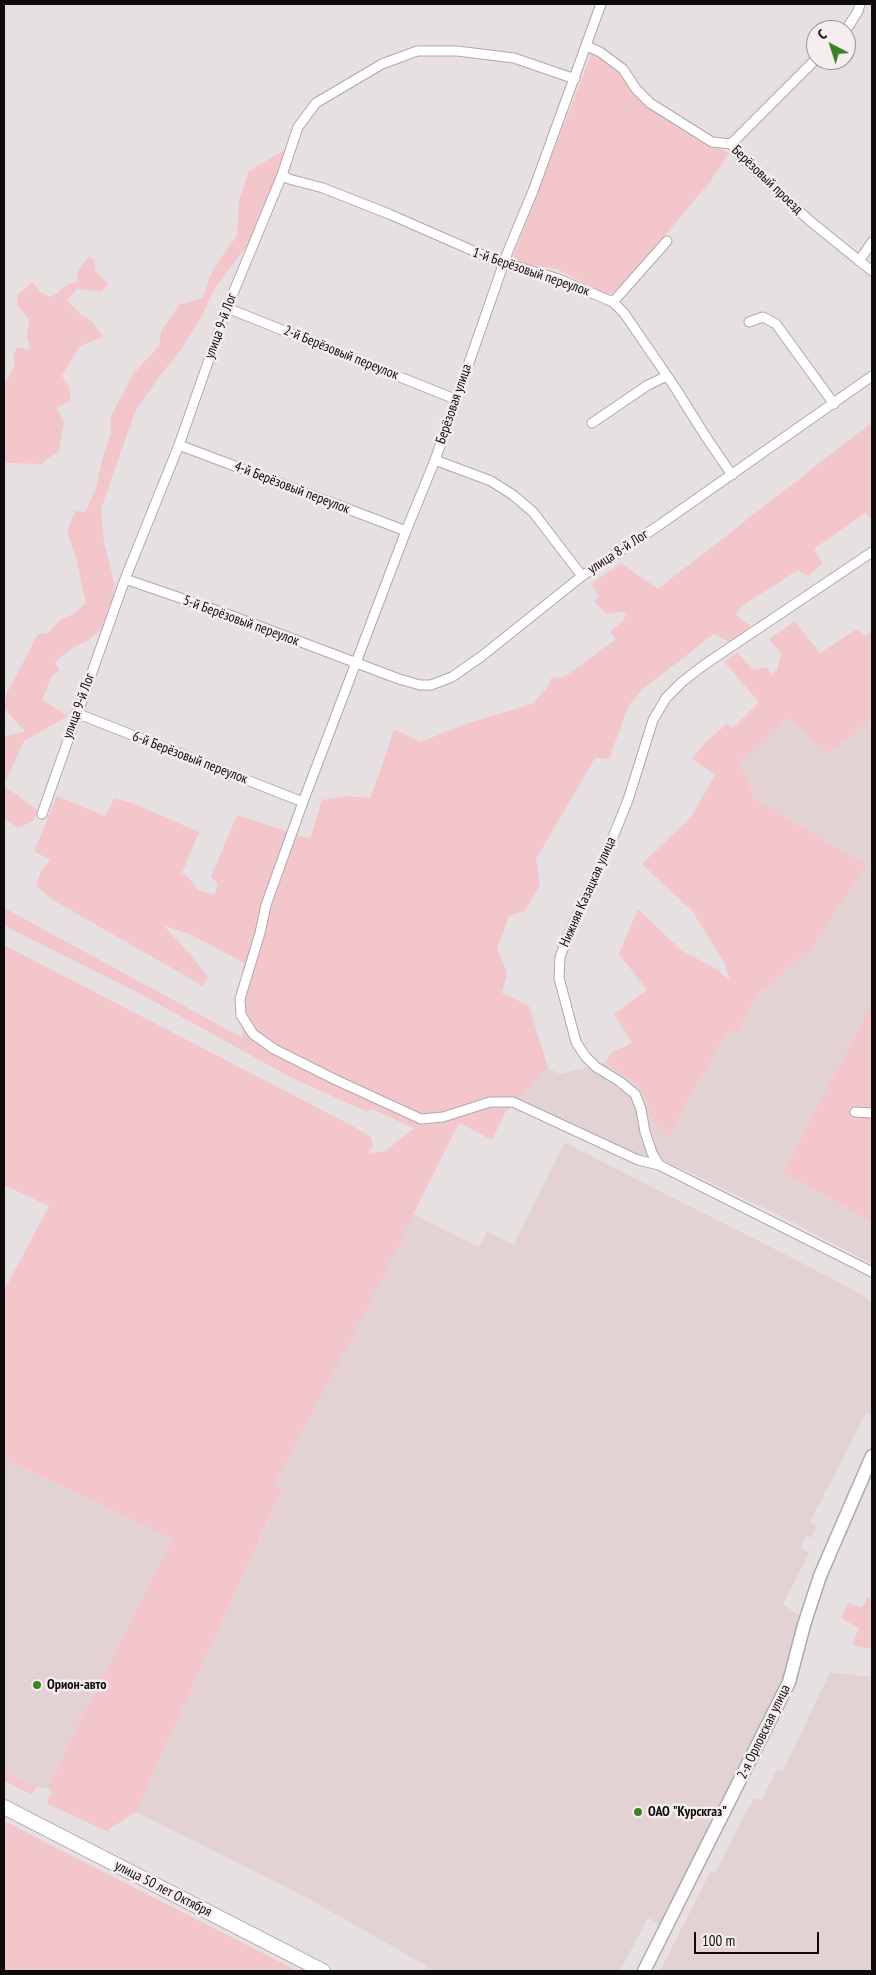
<!DOCTYPE html>
<meta charset="utf-8">
<style>
body{margin:0}
#map{position:relative;width:876px;height:1975px;overflow:hidden;background:#e7e0e1;font-family:"PT Sans Narrow",sans-serif}
canvas{display:block}
.frame{position:absolute;inset:0;border:5px solid #0e0b0b;pointer-events:none}
.north{position:absolute;left:806px;top:20px;width:50px;height:50px;box-sizing:border-box;background:#f5edee;border:1px solid #999393;border-radius:50%;rotate:320deg;font-size:14px;font-weight:700;line-height:20px;text-align:center;color:#0e0b0b}
.north::after{content:'';display:block;margin:auto;width:18px;height:22px;background:#3c8226;clip-path:polygon(50% 0,100% 100%,50% 72%,0 100%)}
.scale{position:absolute;left:694px;top:1932px;width:125px;height:22px;box-sizing:border-box;border:2px solid #0e0b0b;border-top:0;padding-left:6px;font-size:15px;line-height:18px;white-space:nowrap;color:#0e0b0b;-webkit-text-stroke:4px #f5edee;paint-order:stroke}
</style>
<div id="map">
<canvas width="876" height="1975"></canvas>
<div class="frame"></div>
<div class="north">С</div>
<div class="scale">100 m</div>
</div>
<script>
const c = document.querySelector('canvas').getContext('2d');
c.lineJoin = 'round';
function paint(path, color) { c.fillStyle = color; c.fill(path, 'evenodd'); }
const shape = rows => new Path2D(rows.map(r => 'M' + r).join(''));
function strokePath(path, color, width, dash) { c.strokeStyle = color; c.lineWidth = width; c.lineCap = dash ? 'butt' : 'round'; c.setLineDash(dash || []); c.stroke(path); }
function label(font, color, halo, rows, align = 'center') {
  c.font = font + ' "PT Sans Narrow",sans-serif'; c.lineWidth = 5; c.setLineDash([]); c.textBaseline = 'middle'; c.strokeStyle = halo; c.fillStyle = color; for (const [text, x, y, turn = 0] of rows) {
    c.save(); c.translate(x, y); c.rotate((+turn || 0) * Math.PI / 180); c.textAlign = isNaN(turn) ? turn : align; if (halo) c.strokeText(text, 0, 0); c.fillText(text, 0, 0); c.restore();
  }
}
paint(shape([
 [787,717,826,755,872,719,872,1002,783,1173,872,1222,872,1264,775,1213,661,1159,642,1157,516,1100,548,1068,560,1074,605,1063,641,1087,653,1121,681,1115,728,1031,738,1031,756,997,813,947,867,865,755,799,740,762],
 [565,1143,802,1263,859,1293,872,1302,872,1416,866,1413,810,1522,817,1527,811,1538,807,1535,800,1548,809,1553,783,1604,801,1617,784,1679,661,1925,648,1918,620,1971,424,1971,427,1966,307,1898,199,1843,136,1812,282,1491,275,1486,413,1214,479,1247,487,1232,514,1245],
 [4,1459,172,1537,67,1745,49,1788,36,1787,4,1770],
 [830,1672,872,1677,872,1971,660,1971,710,1872,715,1873,754,1798,762,1800,777,1769,783,1771]
]), '#e2d2d3');
paint(shape([
 [592,52,600,53,678,126,699,139,729,153,710,182,619,290,607,295,557,269,511,262],
 [289,147,252,239,213,291,203,314,181,350,161,374,135,412,101,509,104,541,115,586,110,623,87,641,75,646,55,662,59,670,52,676,42,700,68,716,24,741,4,785,4,736,25,732,4,708,7,693,38,634,48,633,60,620,75,613,86,603,76,558,67,532,75,511,85,512,96,489,103,456,111,433,111,416,133,374,159,346,161,331,179,305,203,298,210,276,222,256,237,236,239,201,249,171],
 [89,256,95,261,95,271,108,284,101,292,77,289,67,300,81,315,91,320,103,337,80,346,62,376,69,386,71,400,57,408,64,422,59,450,41,464,7,463,4,461,4,385,15,365,13,357,17,347,30,350,27,336,29,320,17,305,17,295,33,282,40,292,51,297,69,284,78,281,77,272],
 [872,422,872,522,866,512,814,549,823,564,808,576,798,570,742,606,736,614,751,627,730,642,714,634,644,688,629,705,609,759,595,758,536,859,540,885,525,911,509,916,497,949,507,973,502,993,529,1006,548,1068,505,1113,492,1140,459,1123,359,1323,275,1485,282,1490,136,1812,109,1829,108,1832,48,1804,48,1798,51,1795,49,1788,67,1745,172,1538,4,1459,4,1291,49,1206,4,1185,4,945,349,1124,371,1137,373,1147,367,1153,386,1151,414,1128,372,1109,367,1112,290,1077,137,992,9,928,4,923,4,911,6,909,243,1038,238,995,244,963,190,934,164,926,189,953,208,977,203,986,53,900,36,886,40,873,50,860,34,851,57,796,105,816,114,798,132,803,199,832,182,873,189,878,198,890,214,895,218,884,211,877,237,815,310,839,322,800,347,796,370,798,379,775,394,729,421,742,465,724,532,704,548,687,551,678,564,677,616,639,610,632,624,620,626,611,606,614,594,601,599,597,591,584,621,563,658,589],
 [795,621,820,653,857,629,865,636,872,630,872,719,826,755,787,717,740,762,755,799,867,865,813,947,756,997,738,1031,728,1031,668,1137,653,1122,641,1087,605,1063,612,1052,632,1043,614,1014,647,990,619,954,638,909,682,951,715,968,730,981,724,962,692,911,642,864,691,817,715,775,692,759,705,743,727,724,733,728,759,702,724,662,737,652,753,670,766,667,772,674,777,670,781,653,769,639],
 [4,786,39,811,32,822,18,828,4,818],
 [872,1002,872,1222,783,1173],
 [867,1598,872,1598,872,1649,852,1645,859,1628,841,1618,848,1603,862,1608],
 [4,1770,36,1787,32,1795,4,1781],
 [4,1821,292,1968,297,1971,4,1971]
]), '#f3c6cb');
const street = shape([
 [601,4,533,191,508,251,435,460,406,531,303,802,266,905,260,933,240,999,241,1015,253,1034,274,1049,336,1080,421,1119,443,1117,490,1102,513,1102,638,1160,659,1165],
 [846,30,858,11,860,4],
 [587,46,600,52,623,69,636,89,650,103,712,142,731,144,742,158,810,221,872,271],
 [731,144,816,59],
 [282,175,289,179,323,188,389,214,494,260,556,278,613,302,624,313,674,386,706,437,732,475],
 [859,261,872,242],
 [613,302,667,241],
 [227,308,455,399],
 [749,322,763,317,776,324,834,404],
 [592,423,648,385,667,376],
 [179,445,406,531],
 [435,460,491,481,513,495,533,512,582,576],
 [872,552,704,665,682,682,666,698,653,720,628,800,613,837,568,936,560,957,559,978,576,1042,585,1056,596,1067,619,1081,635,1094,641,1109,645,1132,652,1153,659,1165,872,1272],
 [125,579,227,614,399,679,420,685,431,685,452,677,482,656,582,576,658,526,872,376],
 [76,713,303,802],
 [42,814,125,579,179,445,227,308,282,175,298,127,316,103,382,64,417,51,457,51,514,58,575,79],
 [855,1112,872,1113]
]);
const secondary = shape([
 [644,1971,789,1682,804,1625,820,1576,872,1456]
]);
const primary = shape([
 [4,1807,323,1971]
]);
strokePath(street, '#afa8a9', 11);
strokePath(secondary, '#afa8a9', 15);
strokePath(primary, '#afa8a9', 16);
strokePath(street, '#fff', 9);
strokePath(secondary, '#fff', 12);
strokePath(primary, '#fff', 14);
for (const [x, y, r, color] of [
 [37,1685,5,"#3c8226"],
 [638,1812,5,"#3c8226"]
]) { const dot = new Path2D(); dot.arc(x, y, r, 0, 2 * Math.PI); c.fillStyle = color; c.fill(dot); strokePath(dot, '#f5edee', 2); }
label('14px', '#0e0b0b', '#f5edee', [
 ["Берёзовый проезд",767,180,44],
 ["1-й Берёзовый переулок",531,272,19],
 ["улица 9-й Лог",221,326,-70],
 ["2-й Берёзовый переулок",341,353,22],
 ["Берёзовая улица",454,404,-71],
 ["4-й Берёзовый переулок",292,488,21],
 ["улица 8-й Лог",618,552,-33],
 ["5-й Берёзовый переулок",241,621,20],
 ["улица 9-й Лог",79,706,-70],
 ["6-й Берёзовый переулок",190,758,21],
 ["Нижняя Казацкая улица",588,892,-66],
 ["2-я Орловская улица",764,1732,-64],
 ["улица 50 лет Октября",163,1889,27]
]);
label('bold 14px', '#0e0b0b', '#f5edee', [
 ["Орион-авто",47,1685],
 ["ОАО \"Курскгаз\"",648,1812]
], 'left');
</script>
